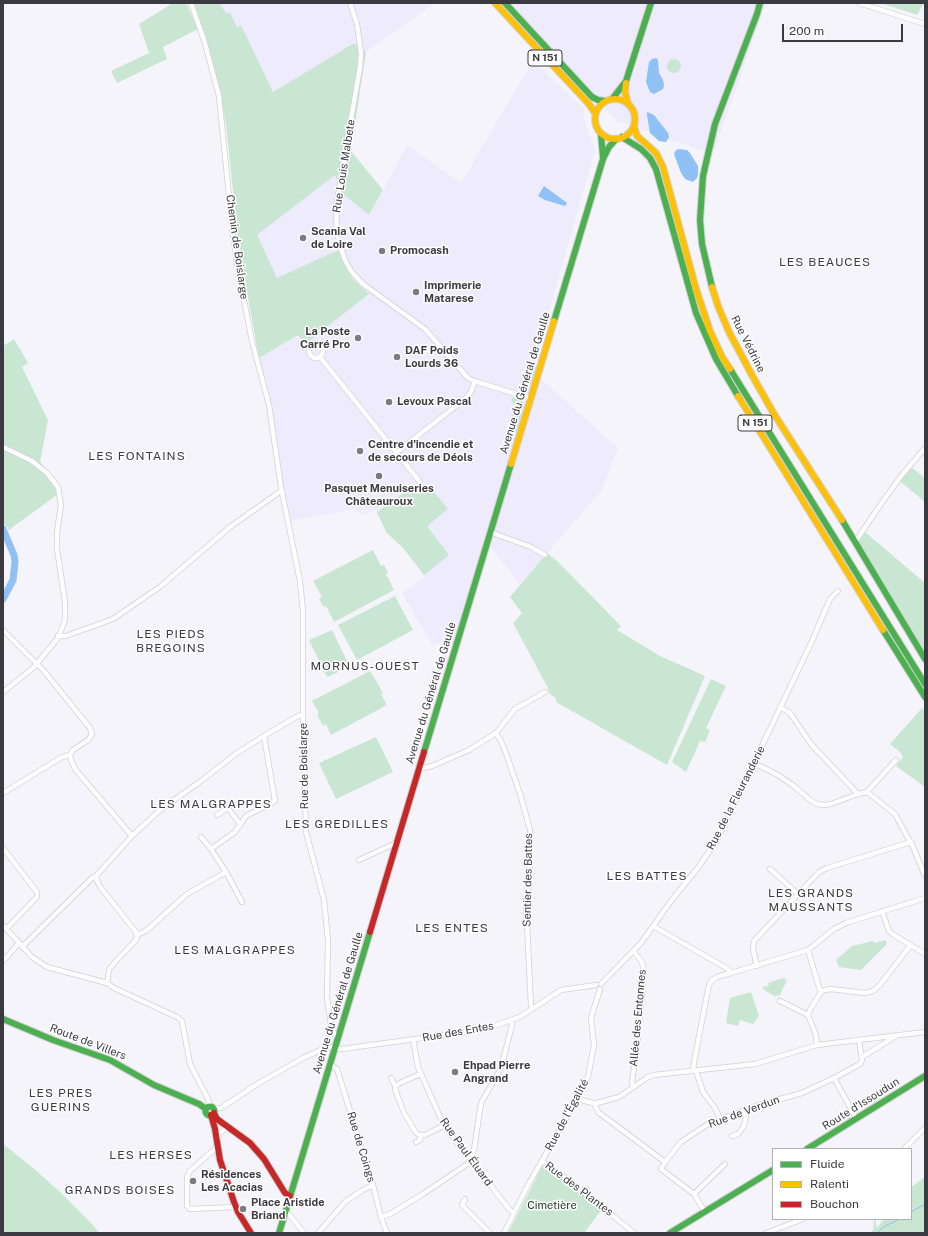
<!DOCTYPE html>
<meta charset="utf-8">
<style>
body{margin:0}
#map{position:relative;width:928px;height:1236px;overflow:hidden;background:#f4f4fa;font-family:"Public Sans",sans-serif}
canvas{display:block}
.frame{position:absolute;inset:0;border:4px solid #3b3a41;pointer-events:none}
.legend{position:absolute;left:772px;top:1148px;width:140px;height:72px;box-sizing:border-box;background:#fff;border:1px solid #b1b0b3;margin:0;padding:5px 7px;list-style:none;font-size:12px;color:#3b3a41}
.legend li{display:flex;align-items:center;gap:8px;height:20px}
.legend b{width:20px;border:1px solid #b1b0b3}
.scale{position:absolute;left:782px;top:24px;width:121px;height:18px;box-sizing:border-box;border:2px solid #3b3a41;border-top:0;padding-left:5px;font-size:12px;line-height:14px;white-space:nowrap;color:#3b3a41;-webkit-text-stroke:3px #fff;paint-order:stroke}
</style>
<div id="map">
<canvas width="928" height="1236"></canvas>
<div class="frame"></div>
<ul class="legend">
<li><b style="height:5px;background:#4caf50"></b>Fluide</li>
<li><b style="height:5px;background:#ffc107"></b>Ralenti</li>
<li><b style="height:5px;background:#c62828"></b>Bouchon</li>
</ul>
<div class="scale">200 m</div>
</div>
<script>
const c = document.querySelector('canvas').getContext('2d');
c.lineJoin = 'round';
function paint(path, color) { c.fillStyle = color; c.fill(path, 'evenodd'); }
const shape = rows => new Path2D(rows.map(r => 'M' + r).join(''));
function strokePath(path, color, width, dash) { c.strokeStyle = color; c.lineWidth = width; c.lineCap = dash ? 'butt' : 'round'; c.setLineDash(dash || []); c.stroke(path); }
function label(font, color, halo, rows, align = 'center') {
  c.font = font + ' "Public Sans",sans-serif'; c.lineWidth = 3; c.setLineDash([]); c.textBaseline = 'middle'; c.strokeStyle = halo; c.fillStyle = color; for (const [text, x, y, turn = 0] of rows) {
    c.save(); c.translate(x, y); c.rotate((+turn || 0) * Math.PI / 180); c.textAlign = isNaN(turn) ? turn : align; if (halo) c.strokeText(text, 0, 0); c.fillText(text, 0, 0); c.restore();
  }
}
paint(shape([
 [219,3,435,3,366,52,354,43,273,92,241,25,237,27,230,13,226,13],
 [509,3,766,3,713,154,615,120],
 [533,61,584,109,584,119,595,150,532,371,618,448,602,490,520,584,489,545,455,645,441,642,433,646,402,593,425,577,424,575,449,555,427,526,408,490,377,512,376,510,363,515,354,509,286,522,259,358,299,335,305,343,369,294,352,278,338,250,277,278,256,235,335,175,343,194,370,215,407,145,461,183]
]), '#edebfc');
paint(shape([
 [173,3,186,3,198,29,163,47,167,59,117,83,111,71,149,53,139,24],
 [196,3,219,3,226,13,230,13,237,27,241,25,273,92,354,43,366,52,351,151,383,190,369,215,343,194,335,175,257,235,277,278,338,250,352,278,369,294,305,344,298,335,259,358,239,248,226,124,215,70,194,4],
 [880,3,924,3,917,15],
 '667 66a7 7 0 1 1 14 0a7 7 0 1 1-14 0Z',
 [14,339,28,363,22,367,48,420,40,462,55,478,62,491,9,530,3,522,3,346],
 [533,366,537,367,532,382,525,391,520,392,527,368,531,370],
 [513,397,522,401,524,405,517,433,508,428,515,406,511,400],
 [911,467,925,478,925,502,900,481],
 [430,487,448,509,427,526,449,555,424,575,403,548,386,532,377,512,408,490],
 [865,532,925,583,925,651,907,625,858,542],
 [373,550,381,566,384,565,388,572,386,574,394,590,334,622,326,606,324,607,319,599,322,597,313,581],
 [547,553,557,561,621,626,617,630,660,656,705,676,667,765,556,702,556,698,549,693,548,688,513,623,522,613,510,597],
 [395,596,413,630,357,660,338,625],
 [332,630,350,667,327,677,309,640],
 [370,671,383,693,381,694,387,705,331,735,326,724,323,726,317,715,319,713,312,701],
 [711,679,726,686,706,728,710,730,705,742,700,741,686,772,672,762],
 [922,708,925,712,925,787,896,766,903,757,900,752,890,744],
 [376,737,393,772,336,799,319,763],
 [885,940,887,944,861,970,839,967,836,960,852,946,873,941,875,943],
 [783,978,787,980,780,995,775,996,764,990,762,987,769,986,768,983],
 [751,992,759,1016,753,1024,740,1020,738,1026,726,1023,730,998],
 [3,1144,32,1167,60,1192,92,1224,99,1233,3,1233],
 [546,1166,602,1209,584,1233,508,1233,542,1167],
 [925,1177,925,1233,871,1233,873,1230,874,1221,871,1219,866,1219,875,1219,877,1228,884,1219,911,1219,911,1187]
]), '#c9e6d3');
paint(shape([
 [652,59,656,58,658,60,659,73,663,80,664,85,663,89,654,94,650,92,646,82,649,62],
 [647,112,654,115,668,133,669,137,666,142,659,141,650,133,647,115],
 [679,149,687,150,690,153,698,166,698,175,697,178,693,182,685,179,681,173,674,154,676,150],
 [544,186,567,203,565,206,545,200,538,196]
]), '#8fc1f4');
strokePath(shape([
 [911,1212,925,1204],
 [877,1233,885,1226,900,1219]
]), '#8fc1f4', 1);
strokePath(shape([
 [3,529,14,555,15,562,13,580,3,599]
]), '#8fc1f4', 7);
const street = shape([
 [191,3,204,40,219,96,233,235,239,275,252,341,269,405,281,487,300,581,303,611,303,715,306,832,324,900,328,940,327,998,332,1031,338,1037],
 [350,3,357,24,361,53,360,67,336,207,337,233,342,251,345,260,351,271,363,284,425,329,468,378,474,381,530,398],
 [859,3,925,24],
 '309 351a7 7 0 1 1 14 0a7 7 0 1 1-14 0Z',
 [320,357,420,482],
 [3,447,32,461,47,473,58,487,61,505,57,532,57,549,65,602,65,620,58,638,33,668,3,692],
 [397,452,466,398,471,392,475,381],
 [490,532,531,547,545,555],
 [855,542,883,501,902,475,925,448],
 [3,630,44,671,90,728,92,734,91,736,88,740,73,750,70,755,71,760,75,769,132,836,96,876,97,881,101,888,136,932,137,937,136,940,115,962,109,970,107,983],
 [58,636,66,636,113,619,161,586,230,527,281,491],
 [780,707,790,713,811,744,858,794,867,792,895,814,914,849,925,876],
 [496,733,501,741,507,756,521,797,530,830,530,860,526,903,531,1006,533,1008],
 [754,763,778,775,794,786,810,800,817,804,824,805,831,804,858,794],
 [419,768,424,768,432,766,469,750,496,733,515,709,545,692],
 [867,792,896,760],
 [3,793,62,757,70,755],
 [217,815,228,808,240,824],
 [132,836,160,810,201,781,237,753,269,733,298,716,303,715],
 [201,837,211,849],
 [3,848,37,892,37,897,6,929],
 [359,860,396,843],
 [770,869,798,894],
 [226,872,242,902],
 [882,911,889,931,894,935,925,954],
 [3,925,32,957,47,967,107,983,114,988,177,1017,182,1021,190,1064,208,1099,210,1106],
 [653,926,728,969,731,973,808,950,834,929,846,923,925,898],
 [137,935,147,930,187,894,226,872,211,849,235,832,246,816,275,801,264,736],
 [22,947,92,878,96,876],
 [808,950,819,987,821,992,811,1008,808,1015,816,1035,817,1045],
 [3,961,19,943],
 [757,966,753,950,754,941,819,872,827,868,911,842],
 [601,984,641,943,671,901,697,869,717,840,812,641,830,599,838,591],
 [821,992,825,990,831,989,865,993,873,991,879,986,910,946],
 [780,1001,808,1015],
 [413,1039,418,1067,441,1119,452,1136,509,1209,514,1213],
 [862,1057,896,1036],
 [330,1064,337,1069,373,1185,381,1217,387,1233],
 [693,1071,694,1062,709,985,712,980,717,977,731,973],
 [696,1071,703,1092,715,1108,720,1118],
 [420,1074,398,1084,396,1086,395,1089,404,1113,416,1133,421,1135,425,1135,445,1125],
 [391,1078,394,1084,396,1086],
 [834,1078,856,1118],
 [633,1087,632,1082,637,1047,644,972,642,962,634,952],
 [577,1099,593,1103],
 [597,1103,619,1097,648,1077,654,1075,755,1064,817,1045,925,1032],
 [595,1105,598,1112,665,1162,661,1169,694,1194,705,1212],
 [214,1108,221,1108,259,1083,303,1058,323,1049,329,1047,342,1049,466,1032,485,1029,520,1017,561,990,596,985],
 [227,1127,219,1134,217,1147,190,1171,187,1177,187,1206,190,1209,235,1207],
 [732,1136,738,1134,744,1126,746,1116,743,1110],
 [416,1142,420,1140,421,1135],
 [904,1149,925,1128],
 [469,1156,471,1156,474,1150,481,1103,501,1068,512,1025,511,1021],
 [542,1161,575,1185,634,1233],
 [665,1162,681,1142,708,1124,759,1105,802,1093,834,1078,860,1064,862,1060,859,1040],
 [694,1194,725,1164],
 [465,1199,462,1205,490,1233],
 [285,1212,289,1214,304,1233],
 [381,1217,390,1214,423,1194,472,1161],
 [318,1233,346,1201,363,1190,373,1185],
 [504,1233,527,1187,577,1099,588,1077,594,1045,591,1018,600,989],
 [766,1233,803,1219]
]);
const fast = shape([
 [505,3,592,97,598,100,605,101],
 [613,98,626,81,651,3],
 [601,134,603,158],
 [622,137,641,149,650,158,656,169,696,313,716,359,738,396],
 [712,287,702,244,700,220,703,176,715,124,757,14,760,3],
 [554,321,603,159,609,147,616,139],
 [730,369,925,684],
 [842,520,925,659],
 [883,630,925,697],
 [424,752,511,464],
 [3,1019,53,1040,110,1060,154,1085,199,1104,206,1109],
 '205.5 1111a4.5 4.5 0 1 1 9 0a4.5 4.5 0 1 1-9 0Z',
 [807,1149,925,1076],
 [279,1233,370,932],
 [670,1233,773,1170]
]);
const slow = shape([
 [495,3,589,104,595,113],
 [626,83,625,92,628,104],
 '595 119a20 20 0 1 1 40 0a20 20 0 1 1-40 0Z',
 [634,126,637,136,656,153,663,167,696,289,710,331,722,357,730,369],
 [712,287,718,306,729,332,753,377,774,414,842,520],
 [738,396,883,630],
 [511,464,554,321]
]);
const jam = shape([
 [370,932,424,752],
 [214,1113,217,1119,250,1143,264,1159,285,1193,290,1196],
 [211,1115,215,1129,220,1160,234,1202,238,1212,251,1233]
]);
strokePath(street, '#d1d0d5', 6);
strokePath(fast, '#d1d0d5', 8);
strokePath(slow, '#d1d0d5', 8);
strokePath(jam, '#d1d0d5', 8);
strokePath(street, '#fdfdfe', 4.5);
strokePath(fast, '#4caf50', 6);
strokePath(slow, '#ffc107', 6);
strokePath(jam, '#c62828', 6);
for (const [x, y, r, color] of [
 [303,238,4,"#7c7b82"],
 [382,251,4,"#7c7b82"],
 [416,292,4,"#7c7b82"],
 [358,338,4,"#7c7b82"],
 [397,357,4,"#7c7b82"],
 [389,402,4,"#7c7b82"],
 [360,451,4,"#7c7b82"],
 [379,476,4,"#7c7b82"],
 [455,1072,4,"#7c7b82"],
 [193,1181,4,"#7c7b82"],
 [243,1209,4,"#7c7b82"]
]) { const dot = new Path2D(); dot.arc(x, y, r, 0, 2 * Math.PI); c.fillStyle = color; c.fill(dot); strokePath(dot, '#fff', 1.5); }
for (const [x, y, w] of [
 [545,58,34],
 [755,423,34]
]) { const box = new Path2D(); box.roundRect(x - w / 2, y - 8, w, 16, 3); c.fillStyle = '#fff'; c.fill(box); strokePath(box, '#3b3a41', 1); }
label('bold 10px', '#3b3a41', null, [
 ["N 151",545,58],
 ["N 151",755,423]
]);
label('11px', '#3b3a41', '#fff', [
 ["Rue Louis Malbete",344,166,-81],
 ["Chemin de Boislarge",237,247,82],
 ["Rue Védrine",748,344,63],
 ["Avenue du Général de Gaulle",525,383,-73],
 ["Avenue du Général de Gaulle",431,693,-73],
 ["Rue de Boislarge",304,766,-91],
 ["Rue de la Fleuranderie",736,798,-63],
 ["Sentier des Battes",528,880,-89],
 ["Avenue du Général de Gaulle",338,1003,-73],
 ["Allée des Entonnes",638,1018,-85],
 ["Rue des Entes",458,1032,-10],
 ["Route de Villers",88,1042,21],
 ["Route d'Issoudun",861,1104,-32],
 ["Rue de Verdun",744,1112,-20],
 ["Rue de l'Égalité",567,1115,-62],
 ["Rue de Coings",361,1147,73],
 ["Rue Paul Éluard",466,1152,54],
 ["Rue des Plantes",579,1189,37]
]);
label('bold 11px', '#3b3a41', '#fff', [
 ["Scania Val",311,232],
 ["de Loire",311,245],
 ["Promocash",390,251],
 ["Imprimerie",424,286],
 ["Matarese",424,299],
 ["La Poste",350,332,"right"],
 ["Carré Pro",350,345,"right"],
 ["DAF Poids",405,351],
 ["Lourds 36",405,364],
 ["Levoux Pascal",397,402],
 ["Centre d'incendie et",368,445],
 ["de secours de Déols",368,458],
 ["Pasquet Menuiseries",379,489,"center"],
 ["Châteauroux",379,502,"center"],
 ["Ehpad Pierre",463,1066],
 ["Angrand",463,1079],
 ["Résidences",201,1175],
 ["Les Acacias",201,1188],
 ["Place Aristide",251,1203],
 ["Briand",251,1216]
], 'left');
label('11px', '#123920', '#fff', [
 ["Cimetière",552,1206]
]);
c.letterSpacing = '1px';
label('12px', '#3b3a41', '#fff', [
 ["LES BEAUCES",825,262],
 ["LES FONTAINS",137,456],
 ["LES PIEDS",171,634],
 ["BREGOINS",171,648],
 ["MORNUS-OUEST",365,666],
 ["LES MALGRAPPES",211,804],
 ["LES GREDILLES",337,824],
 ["LES BATTES",647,876],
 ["LES GRANDS",811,893],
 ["MAUSSANTS",811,907],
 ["LES ENTES",452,928],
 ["LES MALGRAPPES",235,950],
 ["LES PRES",61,1093],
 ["GUERINS",61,1107],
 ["LES HERSES",151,1155],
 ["GRANDS BOISES",120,1190]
]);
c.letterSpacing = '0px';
</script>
